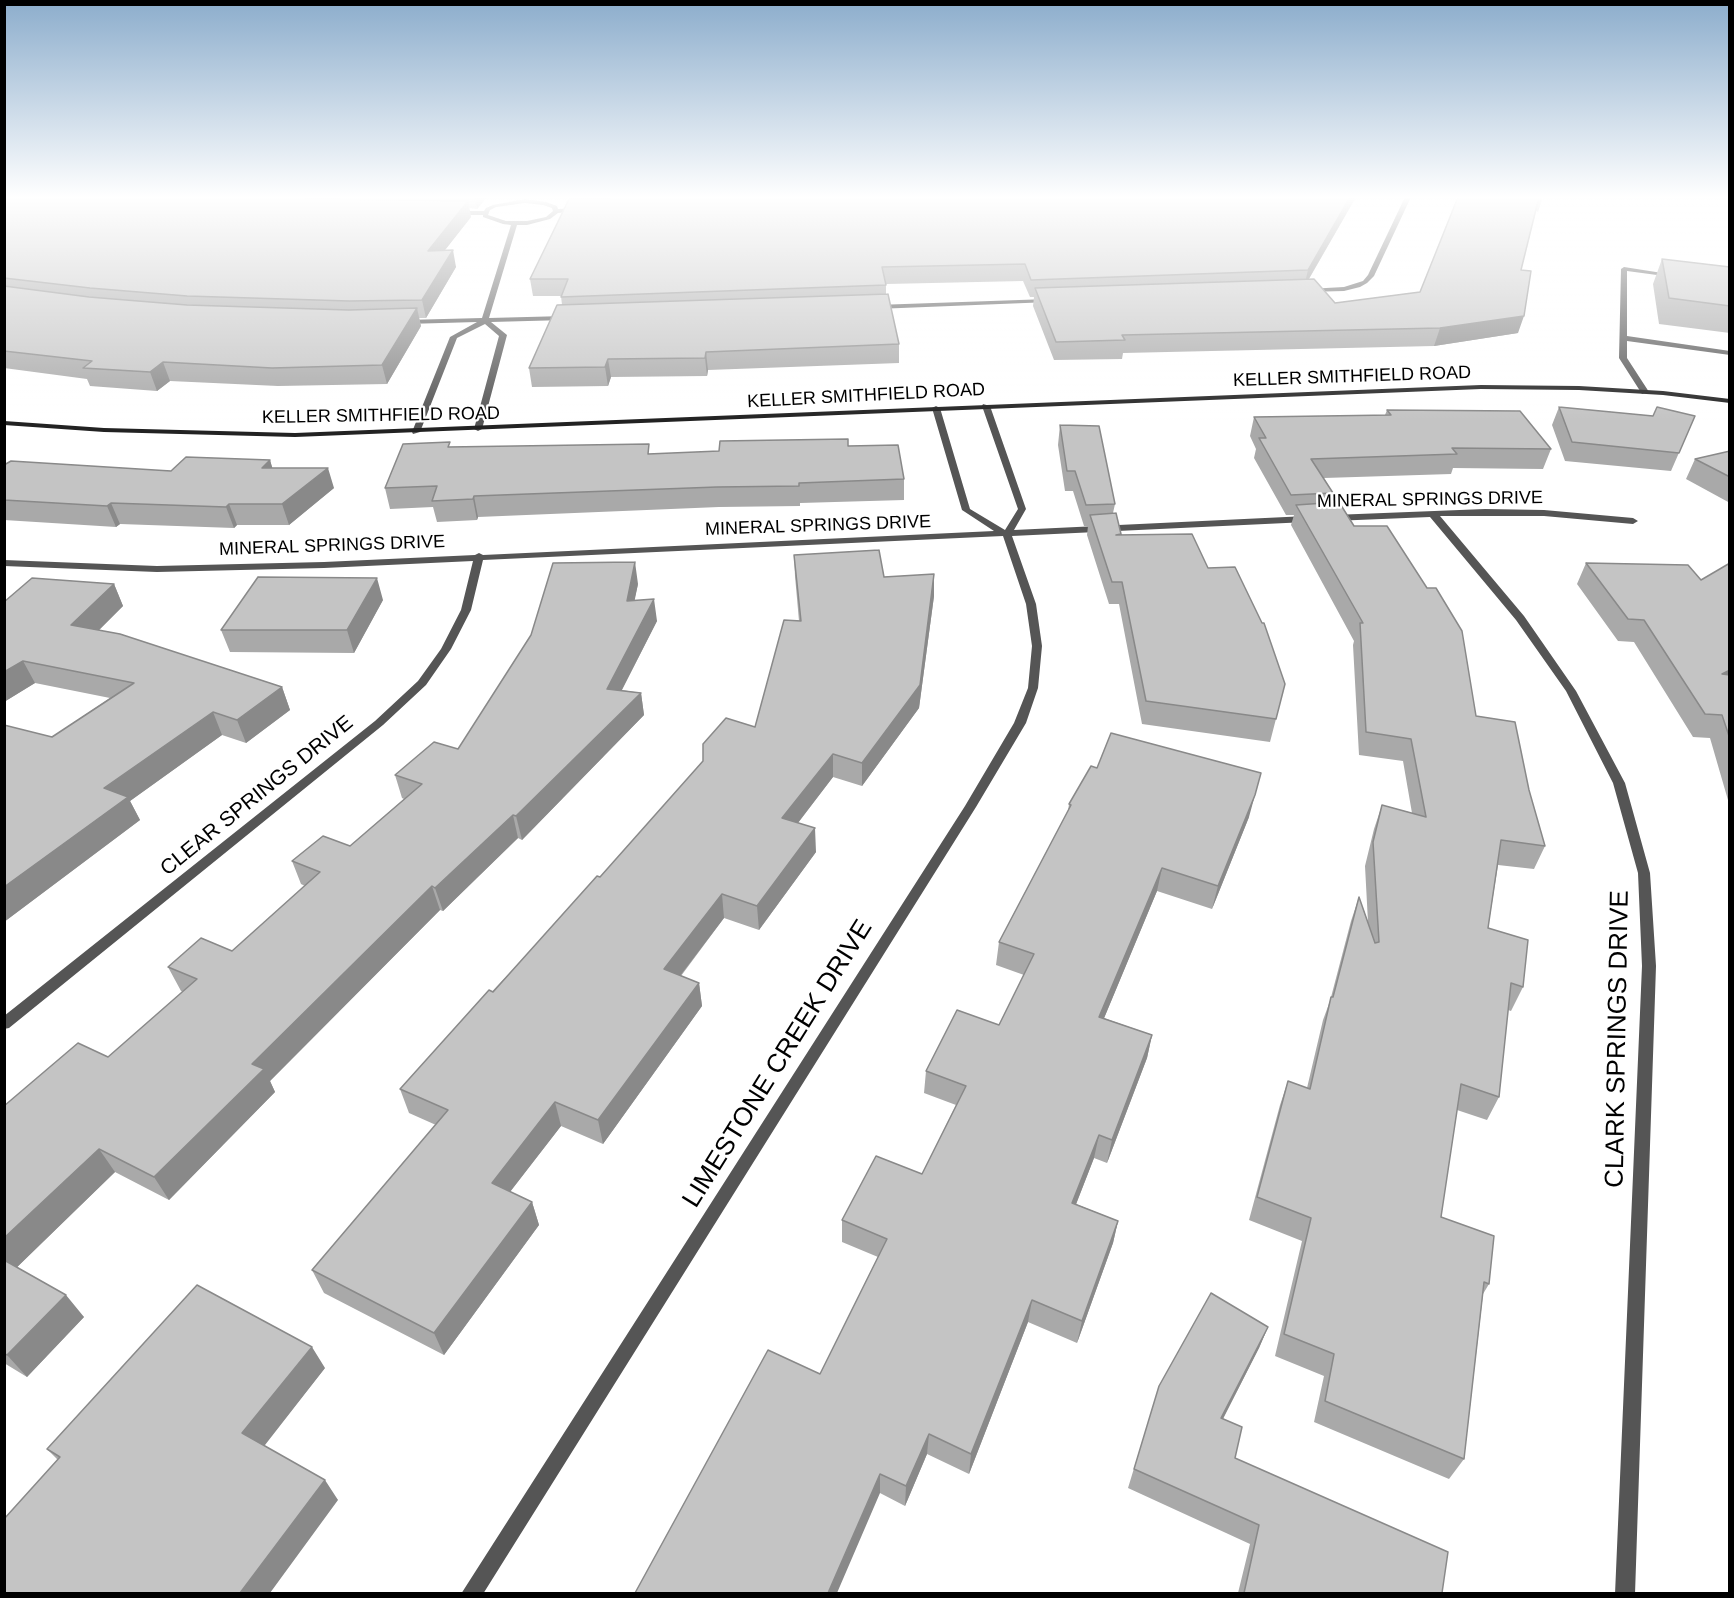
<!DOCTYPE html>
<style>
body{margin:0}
#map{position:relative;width:1734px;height:1598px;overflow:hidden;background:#fff;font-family:Arial,sans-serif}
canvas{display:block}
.frame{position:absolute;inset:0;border:6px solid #000;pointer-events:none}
</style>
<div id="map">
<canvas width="1734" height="1598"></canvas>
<div class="frame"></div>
</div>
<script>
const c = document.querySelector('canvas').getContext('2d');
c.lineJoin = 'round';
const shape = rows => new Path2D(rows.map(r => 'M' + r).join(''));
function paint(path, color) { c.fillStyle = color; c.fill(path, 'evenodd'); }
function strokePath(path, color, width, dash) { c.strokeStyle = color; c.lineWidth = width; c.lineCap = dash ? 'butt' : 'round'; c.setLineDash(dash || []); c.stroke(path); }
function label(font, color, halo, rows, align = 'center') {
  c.font = font + ' Arial,sans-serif'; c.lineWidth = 4.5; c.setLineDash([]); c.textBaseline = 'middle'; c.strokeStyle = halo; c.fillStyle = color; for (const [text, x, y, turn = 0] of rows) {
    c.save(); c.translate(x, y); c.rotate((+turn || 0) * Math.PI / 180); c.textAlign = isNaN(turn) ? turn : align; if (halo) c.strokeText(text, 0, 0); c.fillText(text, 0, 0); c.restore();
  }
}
paint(shape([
 [1624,267,1675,275,1672,277,1627,271,1627,336,1730,351,1730,355,1627,341,1627,358,1649,392,1642,394,1619,358,1621,269,1624,267]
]), '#555');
paint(shape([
 [1405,197,1411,197,1374,276,1367,283,1360,287,1344,291,1306,292,1306,290,1308,289,1344,287,1363,281,1368,275,1405,197],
 [525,199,546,202,557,206,558,209,579,208,582,210,558,213,550,219,527,225,517,225,489,318,565,316,568,318,565,320,491,322,507,335,482,429,478,431,474,429,499,336,485,324,457,338,420,432,413,434,412,432,450,337,477,322,406,324,403,322,406,320,482,318,511,225,503,224,483,217,483,215,453,215,450,213,453,211,484,211,486,208,493,205,525,199],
 [525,203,543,205,552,208,553,211,546,217,527,221,506,221,488,215,490,210,496,207,525,203],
 [1048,299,1050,300,1050,302,876,309,873,307,876,305,1048,299],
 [983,404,990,406,1026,509,1014,530,1307,516,1312,519,1307,522,1012,536,1036,604,1042,646,1038,688,1026,723,976,807,483,1594,461,1594,965,806,1014,723,1028,688,1032,646,1026,604,1003,536,483,560,471,610,451,649,426,685,383,725,9,1028,4,1029,4,1016,375,721,418,681,441,649,461,610,473,561,324,568,157,572,4,566,4,560,157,566,324,562,475,555,479,553,483,555,994,531,962,510,932,408,936,406,940,408,970,509,1005,530,1018,509,982,406,983,404],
 [1485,509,1544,510,1633,518,1638,521,1633,524,1544,516,1440,516,1524,616,1576,691,1625,783,1650,873,1656,966,1635,1594,1615,1594,1642,966,1638,873,1613,783,1566,691,1516,620,1430,517,1333,521,1328,518,1333,515,1485,509]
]), '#555');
paint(shape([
 [1481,385,1579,386,1663,391,1730,399,1730,403,1663,395,1579,390,1481,389,295,437,104,432,4,425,4,421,104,428,295,433,1481,385]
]), '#222');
paint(shape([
 [4,197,487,197,477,209,469,208,471,217,444,251,456,267,426,318,419,318,421,326,387,384,278,386,170,381,157,391,90,386,87,379,4,368],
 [574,197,1356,197,1309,279,1335,303,1420,292,1458,197,1543,197,1538,212,1536,211,1521,270,1518,333,1434,346,1123,353,1122,359,1054,360,1033,306,1034,297,1030,297,1023,281,886,284,886,294,899,344,899,363,708,370,707,376,611,377,608,386,532,387,529,368,562,305,561,296,533,296,530,279,574,199],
 [1662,259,1730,267,1730,333,1659,324,1653,284],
 [1559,407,1653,416,1695,416,1671,471,1565,461,1552,425],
 [1387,410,1551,449,1543,469,1453,468,1451,474,1324,478,1333,493,1330,503,1476,716,1529,790,1545,846,1534,869,1498,865,1488,928,1523,987,1511,1011,1508,1010,1499,1097,1487,1120,1457,1110,1441,1217,1489,1284,1483,1294,1464,1459,1449,1479,1314,1422,1324,1376,1275,1356,1302,1241,1249,1220,1280,1105,1288,1081,1307,1088,1323,1020,1330,1001,1351,921,1359,897,1368,922,1365,866,1374,829,1382,805,1412,813,1403,761,1359,755,1353,645,1354,641,1291,525,1294,515,1286,515,1254,458,1256,449,1250,436,1254,417,1385,415],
 [1060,425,1115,504,1113,513,1120,535,1208,568,1285,684,1270,742,1142,724,1119,604,1109,604,1087,535,1088,526,1084,526,1073,491,1065,491,1058,445],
 [848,446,904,479,904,500,800,503,800,506,719,507,478,517,477,520,437,522,433,507,390,509,385,488,451,447,650,454],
 [1730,451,1730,503,1686,479,1695,459],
 [270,460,272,468,334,488,289,525,237,525,234,528,120,524,116,527,4,520,4,465,171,471],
 [794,555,884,577,934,574,934,596,919,708,862,786,833,777,798,823,816,852,759,930,724,918,681,976,699,983,702,1006,603,1144,561,1126,510,1192,532,1202,539,1225,444,1355,324,1293,312,1270,436,1125,409,1113,400,1089,600,877,755,727,799,621,795,576],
 [1586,563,1701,580,1730,563,1730,807,1710,738,1693,737,1634,642,1618,641,1577,584],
 [114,584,123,606,99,630,282,687,290,710,246,743,222,735,130,801,140,820,4,922,4,725,52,737,110,698,35,683,4,702,4,602],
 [638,584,634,601,657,621,622,690,641,693,644,715,522,840,518,838,443,911,440,910,270,1081,275,1092,169,1200,115,1172,17,1267,84,1317,27,1377,4,1363,4,1106,108,1057,183,992,181,991,168,967,232,951,305,886,301,884,292,861,350,846,404,799,402,798,395,775,458,749],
 [383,600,354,653,230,652,221,630],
 [1069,804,1249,817,1212,909,1157,891,1104,1018,1152,1035,1147,1058,1107,1163,1094,1158,1076,1204,1118,1221,1113,1243,1077,1343,1028,1322,969,1474,927,1454,905,1506,880,1493,820,1374,878,1257,842,1242,842,1220,922,1174,956,1105,924,1093,926,1071,999,1025,1024,975,996,965,999,942,1068,811],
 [1268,1327,1259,1348,1223,1419,1235,1458,1442,1593,1238,1593,1250,1544,1128,1488,1153,1406],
 [325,1368,264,1445,338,1500,58,1460,47,1449]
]), '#a9a9a9');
paint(shape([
 [475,197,487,197,477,209],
 [1350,197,1356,197,1304,287,1308,270],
 [468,201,471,217,431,268,428,251],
 [453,250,456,267,426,318,422,300],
 [417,308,421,326,387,384,382,365],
 [1524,316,1518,333,1434,346,1440,328],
 [706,352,708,370,707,376,705,358],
 [608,359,611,377,608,386,605,367],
 [163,362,170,381,157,391,150,372],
 [270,460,276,480,262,468],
 [328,468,334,488,289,525,282,504],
 [474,496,478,517,477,520,473,499],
 [111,503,120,524,116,527,107,506],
 [229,504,237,525,234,528,226,507],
 [635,562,638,584,630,623,627,601],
 [934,574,934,596,919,708,862,786,862,763],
 [377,578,383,600,354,653,347,630],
 [114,584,123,606,82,647,71,625],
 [654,599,657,621,611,711,607,689],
 [23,661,35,683,4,702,4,672],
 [1730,670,1730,684,1722,674],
 [282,687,290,710,246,743,237,720],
 [641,693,644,715,522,840,516,816],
 [213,712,222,735,130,801,140,820,4,922,4,887,104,788],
 [833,754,833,777,784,841,782,818],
 [1261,773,1249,817,1212,909,1218,886],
 [513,815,518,838,443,911,435,888],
 [815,828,816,852,759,930,757,906],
 [1162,868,1157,891,1095,1040,1099,1017],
 [432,886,440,910,270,1081,275,1092,169,1200,154,1177,252,1064],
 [722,894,724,918,667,993,664,969],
 [699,983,702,1006,603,1144,598,1120],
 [1152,1035,1147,1058,1107,1163,1112,1140],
 [555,1102,561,1126,499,1206,492,1183],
 [1099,1135,1094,1158,1068,1225,1072,1203],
 [99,1149,115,1172,9,1275,4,1269,4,1238],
 [532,1202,539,1225,444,1355,434,1333],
 [1118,1221,1113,1243,1077,1343,1082,1321],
 [66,1295,84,1317,27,1377,7,1355],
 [1032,1300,1028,1322,969,1474,971,1454],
 [1268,1327,1259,1348,1213,1438,1221,1418],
 [312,1347,325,1368,258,1454,242,1433],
 [929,1434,927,1454,905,1506,906,1486],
 [880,1474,880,1493,837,1593,828,1593],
 [325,1480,338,1500,270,1593,240,1593]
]), '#898989');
const building = shape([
 [4,197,289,197,320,199,468,201,428,251,453,250,422,300,349,301,187,296,90,288,4,278,4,197],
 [648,197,1350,197,1308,270,1031,280,1025,264,882,267,886,285,561,297,568,279,530,279,569,199,648,197],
 [1458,197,1539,197,1521,270,1531,271,1524,316,1440,328,1122,335,1125,340,1056,342,1035,288,1314,279,1335,303,1420,292,1458,197],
 [1662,259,1730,267,1730,306,1669,298,1662,259],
 [4,286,89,297,187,305,349,310,417,308,382,365,272,368,163,362,150,372,83,368,92,361,4,351,4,286],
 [888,294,899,344,706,352,705,358,608,359,605,367,529,368,557,305,888,294],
 [1559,407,1653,416,1657,407,1695,416,1679,453,1572,442,1559,407],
 [1387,410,1520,411,1551,449,1452,448,1457,454,1311,459,1333,493,1291,495,1259,438,1266,438,1254,417,1391,415,1387,410],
 [1060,425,1099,426,1115,504,1086,505,1075,471,1067,471,1060,425],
 [848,439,848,446,898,445,904,479,799,483,799,486,717,487,474,496,473,499,432,501,437,486,385,488,403,444,450,442,448,447,649,444,648,454,719,451,720,441,848,439],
 [1730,451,1730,477,1695,459,1730,451],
 [186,457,270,460,262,468,328,468,282,504,229,504,226,507,111,503,107,506,4,500,4,465,11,461,171,471,186,457],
 [1339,502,1354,526,1387,526,1427,588,1436,588,1462,631,1476,716,1515,722,1529,790,1545,846,1501,840,1488,928,1528,940,1523,987,1511,983,1499,1097,1461,1084,1441,1217,1494,1236,1489,1284,1484,1282,1464,1459,1325,1401,1334,1354,1284,1334,1311,1218,1257,1197,1288,1081,1310,1089,1331,997,1333,997,1359,897,1375,943,1379,942,1373,842,1382,805,1426,817,1411,739,1366,732,1360,623,1363,623,1296,505,1339,502],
 [1116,513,1121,534,1116,535,1192,534,1208,568,1235,567,1262,623,1264,623,1285,684,1276,719,1146,701,1122,582,1112,582,1090,515,1116,513],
 [879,550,884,577,934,574,920,685,862,763,833,754,782,818,815,828,757,906,722,894,664,969,699,983,598,1120,555,1102,492,1183,532,1202,434,1333,312,1270,448,1110,400,1089,489,990,493,992,597,876,600,877,703,761,703,744,726,718,755,727,784,620,801,621,794,555,879,550],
 [635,562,627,601,654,599,607,689,641,693,516,816,513,815,435,888,432,886,252,1064,264,1069,154,1177,99,1149,4,1238,4,1106,78,1043,108,1057,197,979,168,967,201,938,232,951,320,872,292,861,323,836,350,846,422,784,395,775,434,742,458,749,531,635,553,563,635,562],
 [1586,563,1688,565,1701,580,1730,563,1730,670,1722,674,1730,675,1730,739,1722,715,1705,714,1644,620,1628,619,1586,563],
 [258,577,377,578,347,630,221,630,258,577],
 [32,578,114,584,71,625,120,634,282,687,237,720,213,712,104,788,128,797,4,887,4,725,52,737,134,683,23,661,4,672,4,602,32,578],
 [1111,733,1261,773,1255,795,1218,886,1162,868,1099,1017,1152,1035,1112,1140,1099,1135,1072,1203,1118,1221,1082,1321,1032,1300,971,1454,929,1434,906,1486,880,1474,828,1593,635,1593,768,1350,820,1374,887,1239,842,1220,876,1156,922,1174,966,1086,926,1071,957,1010,999,1025,1034,954,999,942,1071,805,1069,804,1091,766,1097,768,1111,733],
 [4,1260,66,1295,7,1355,4,1353,4,1260],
 [197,1285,312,1347,242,1433,325,1480,240,1593,4,1593,4,1519,60,1457,47,1449,197,1285],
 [1211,1293,1268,1327,1221,1418,1242,1427,1235,1458,1448,1552,1442,1593,1244,1593,1259,1525,1134,1469,1159,1386,1211,1293]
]);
paint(building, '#c4c4c4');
strokePath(building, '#898989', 1.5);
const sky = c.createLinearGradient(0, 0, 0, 420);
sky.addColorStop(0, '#8cadcc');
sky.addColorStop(0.47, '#fff');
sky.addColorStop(1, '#ffffff00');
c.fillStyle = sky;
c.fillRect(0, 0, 1734, 420);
label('18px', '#000', '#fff', [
 ["KELLER SMITHFIELD ROAD",1352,377,-2],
 ["KELLER SMITHFIELD ROAD",866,396,-3],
 ["KELLER SMITHFIELD ROAD",381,416,-1],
 ["MINERAL SPRINGS DRIVE",1430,500,-1],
 ["MINERAL SPRINGS DRIVE",818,526,-2],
 ["MINERAL SPRINGS DRIVE",332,546,-2]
]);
label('21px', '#000', '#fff', [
 ["CLEAR SPRINGS DRIVE",257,796,-39]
]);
label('26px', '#000', '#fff', [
 ["CLARK SPRINGS DRIVE",1618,1039,-89],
 ["LIMESTONE CREEK DRIVE",778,1064,-58]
]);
</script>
